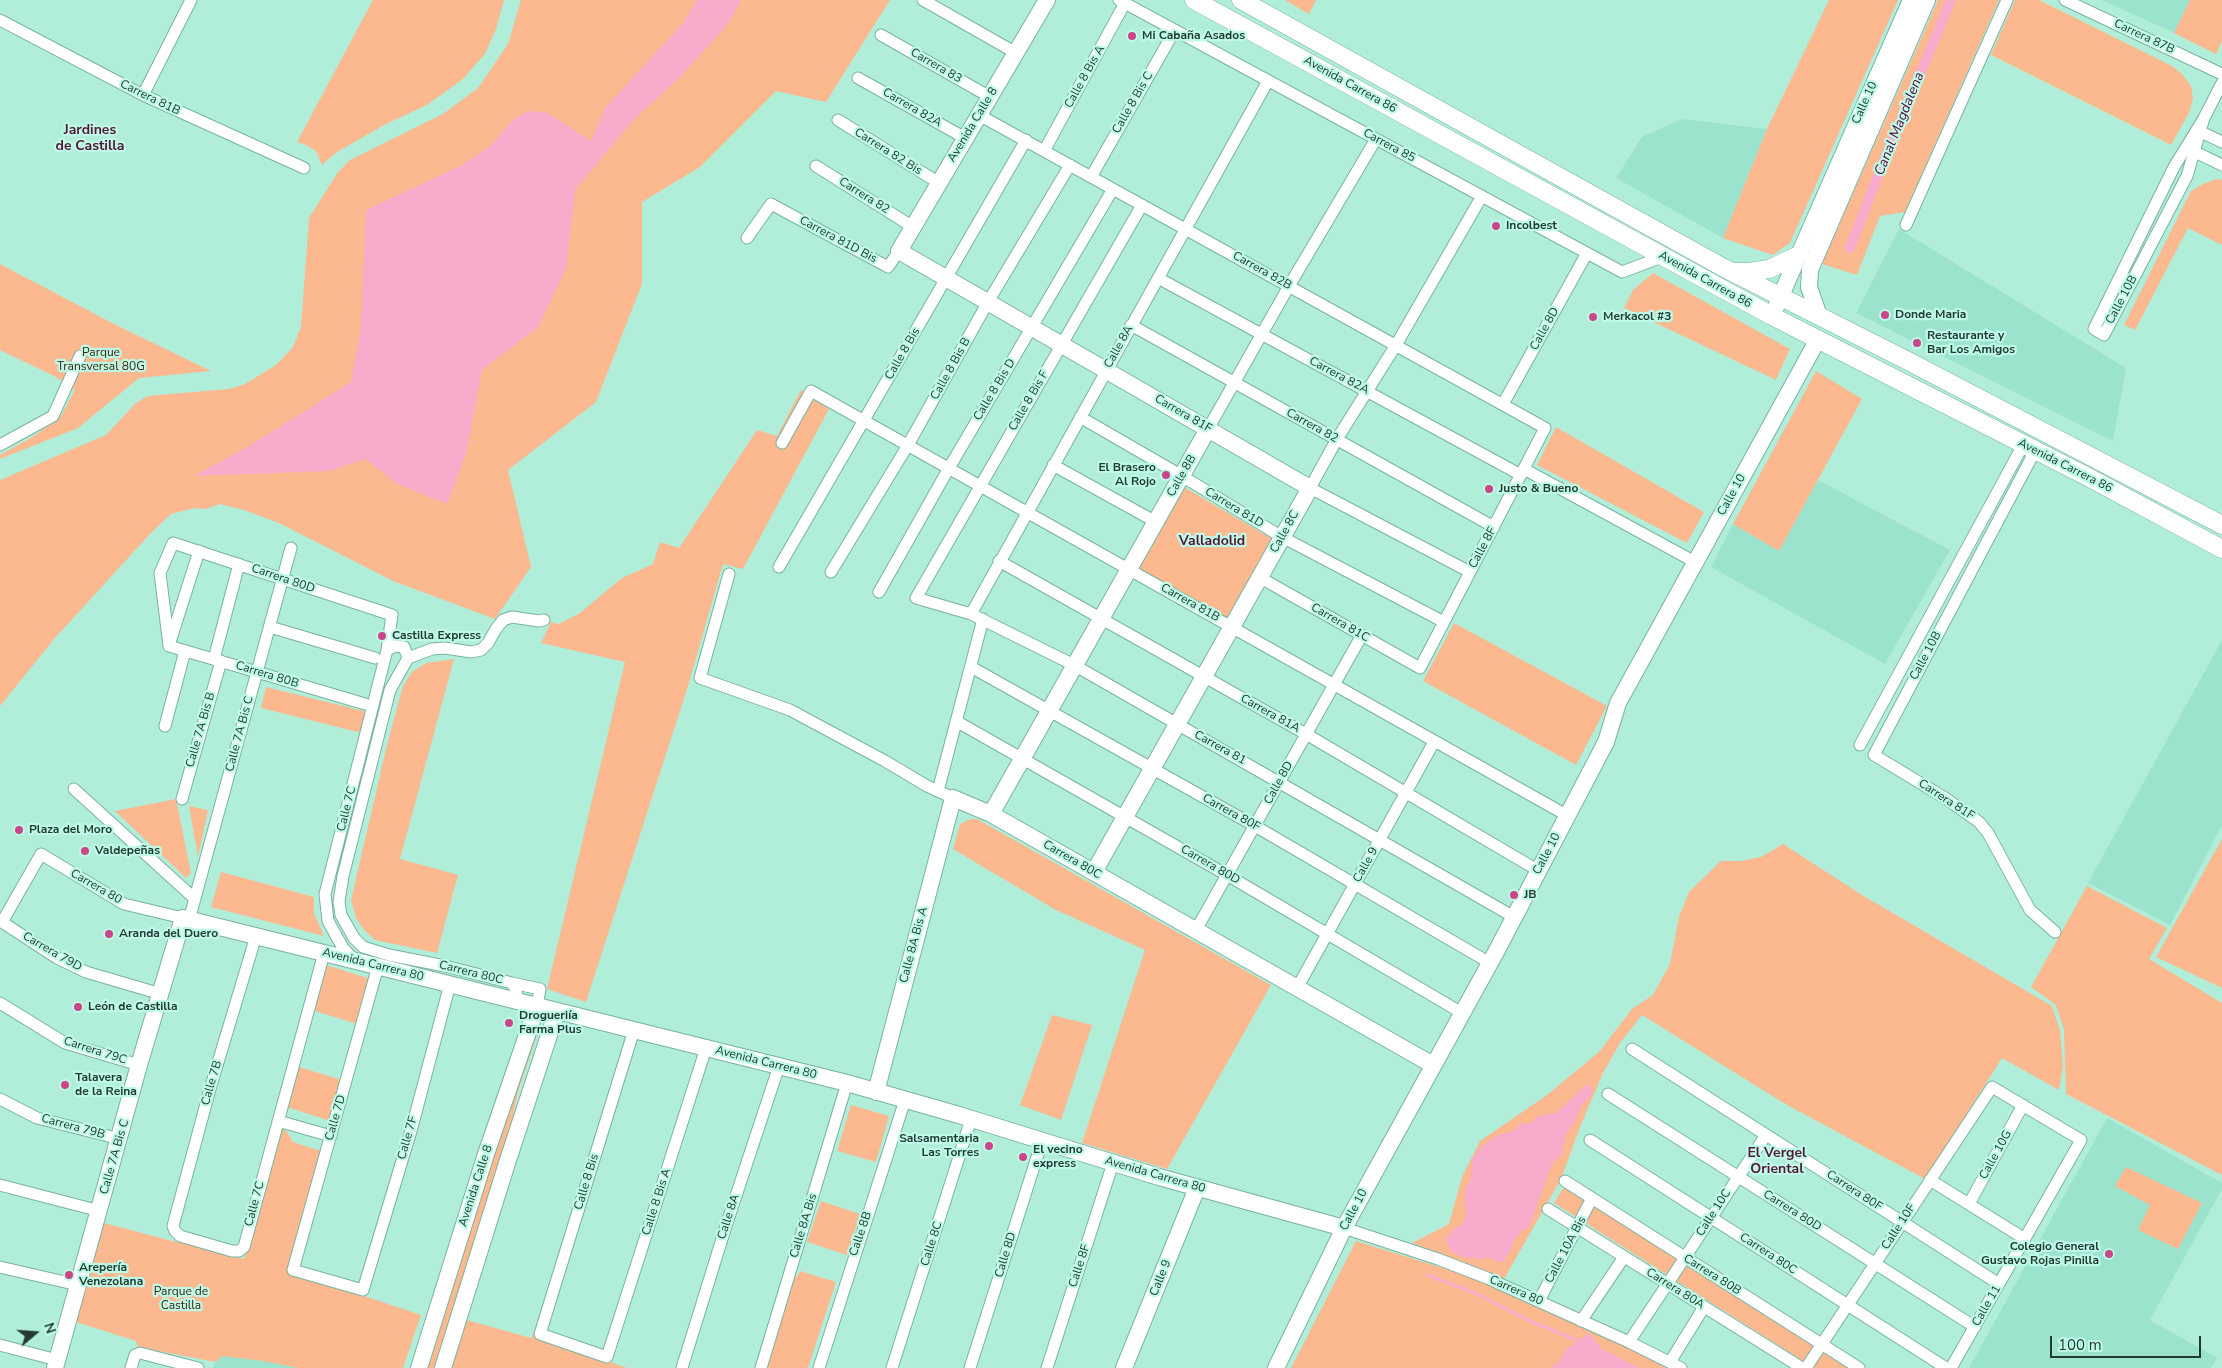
<!DOCTYPE html>
<meta charset="utf-8">
<style>
body{margin:0}
#map{position:relative;width:2222px;height:1368px;overflow:hidden;background:#b1eeda;font-family:"Nunito Sans",sans-serif}
canvas{display:block}
.north{position:absolute;left:10px;top:1308px;width:50px;height:50px;-webkit-text-stroke:4px #befbe7;paint-order:stroke;rotate:72deg;font-size:14px;font-weight:700;line-height:20px;text-align:center;color:#233b34}
.north::after{content:'';display:block;margin:auto;width:18px;height:22px;background:#233b34;clip-path:polygon(50% 0,100% 100%,50% 72%,0 100%)}
.scale{position:absolute;left:2050px;top:1336px;width:151px;height:22px;box-sizing:border-box;border:2px solid #233b34;border-top:0;padding-left:6px;font-size:15px;line-height:18px;white-space:nowrap;color:#233b34;-webkit-text-stroke:4px #befbe7;paint-order:stroke}
</style>
<div id="map">
<canvas width="2222" height="1368"></canvas>
<div class="north">N</div>
<div class="scale">100 m</div>
</div>
<script>
const c = document.querySelector('canvas').getContext('2d');
c.lineJoin = 'round';
function paint(path, color) { c.fillStyle = color; c.fill(path, 'evenodd'); }
const shape = rows => new Path2D(rows.map(r => 'M' + r).join(''));
function strokePath(path, color, width, dash) { c.strokeStyle = color; c.lineWidth = width; c.lineCap = dash ? 'butt' : 'round'; c.setLineDash(dash || []); c.stroke(path); }
function label(font, color, halo, rows, align = 'center') {
  c.font = font + ' "Nunito Sans",sans-serif'; c.lineWidth = 4.5; c.setLineDash([]); c.textBaseline = 'middle'; c.strokeStyle = halo; c.fillStyle = color; for (const [text, x, y, turn = 0] of rows) {
    c.save(); c.translate(x, y); c.rotate((+turn || 0) * Math.PI / 180); c.textAlign = isNaN(turn) ? turn : align; if (halo) c.strokeText(text, 0, 0); c.fillText(text, 0, 0); c.restore();
  }
}
paint(shape([
 [2102,0,2190,0,2174,33],
 [1682,119,1767,129,1723,238,1616,178,1642,137],
 [1899,229,2126,368,2113,441,1856,313],
 [1818,480,1950,550,1885,664,1711,567,1733,524,1779,551],
 [2222,640,2222,825,2170,925,2088,883],
 [2107,1118,2222,1183,2222,1189,2150,1320,2217,1358,2211,1368,1969,1368],
 [222,1356,264,1361,298,1368,213,1368,215,1362]
]), '#9ce3cd');
paint(shape([
 [373,0,504,0,496,29,485,54,463,79,427,105,386,124,337,152,322,165,316,151,306,145,297,142],
 [521,0,890,0,826,102,776,91,700,167,642,202,642,284,596,402,508,470,531,567,495,619,393,581,279,523,244,510,220,504,205,509,194,508,171,514,150,534,55,638,0,706,0,480,106,435,136,403,148,396,229,389,245,384,276,365,293,347,301,327,309,218,338,172,350,160,443,114,478,88,508,44],
 [1285,0,1316,0,1309,14],
 [1829,0,1898,0,1790,243,1773,255,1723,238,1767,129],
 [1938,0,1999,0,1905,212,1880,216,1857,275,1822,264],
 [2015,0,2039,0,2172,66,2182,74,2191,86,2193,99,2189,113,2171,145,1991,55],
 [2190,0,2222,0,2222,41,2216,54,2174,33],
 [2216,179,2222,180,2222,245,2188,228,2135,330,2124,325,2191,191,2203,184],
 [0,264,114,324,211,371,139,378,78,428,0,459,0,455,34,436,61,416,75,390,56,377,0,350],
 [1653,273,1790,349,1776,380,1624,308,1633,290],
 [1816,371,1862,399,1779,551,1733,524],
 [801,390,829,409,743,569,723,564,688,686,586,1002,547,989,625,662,541,643,551,622,559,624,580,613,622,578,653,564,660,542,679,548,757,430,777,436],
 [1556,427,1704,512,1687,543,1537,465],
 [1184,487,1274,540,1227,621,1137,568],
 [1454,623,1607,706,1576,765,1423,681],
 [454,659,400,859,458,875,437,953,375,940,364,930,356,918,351,900,387,745,403,686,412,672,426,663],
 [266,687,367,712,362,733,261,708],
 [176,799,191,873,186,878,115,811],
 [189,806,208,810,198,857],
 [971,819,977,819,1271,985,1167,1169,1082,1143,1145,950,1056,910,953,849,960,824],
 [2222,839,2222,988,2156,957],
 [1783,844,1862,895,2052,1006,2060,1030,2063,1066,2059,1090,2002,1058,1925,1179,1787,1105,1642,1015,1620,1043,1603,1073,1580,1127,1561,1179,1504,1279,1412,1243,1449,1224,1462,1177,1480,1141,1547,1095,1599,1052,1632,1009,1653,995,1670,964,1679,917,1689,892,1721,861,1741,861,1761,857],
 [221,872,314,897,314,913,324,936,211,907],
 [2087,886,2167,928,2149,959,2222,1003,2222,1175,2066,1094,2064,1030,2056,1005,2031,987],
 [326,965,371,979,357,1024,312,1010],
 [1052,1015,1092,1025,1061,1120,1020,1105],
 [535,1018,541,1019,541,1023,518,1092,513,1115,512,1133,438,1368,424,1368],
 [296,1066,342,1080,330,1121,284,1106],
 [851,1105,889,1116,876,1162,837,1151],
 [281,1128,287,1132,293,1142,321,1151,289,1271,421,1315,403,1368,298,1368,263,1361,222,1356,215,1362,138,1347,136,1341,76,1322,104,1223,176,1242,181,1240,244,1259],
 [2126,1167,2202,1203,2178,1249,2138,1230,2150,1205,2115,1186],
 [1564,1187,1849,1368,1814,1368,1554,1203],
 [821,1201,860,1214,847,1255,807,1242],
 [1356,1241,1446,1269,1490,1285,1657,1361,1665,1368,1291,1368],
 [800,1271,836,1282,808,1368,764,1368,795,1277,797,1277],
 [463,1319,531,1338,533,1334,627,1368,448,1368]
]), '#fcb88e');
paint(shape([
 [697,0,741,0,728,24,679,78,634,119,575,190,566,268,538,327,482,370,466,453,447,504,397,484,366,459,329,471,194,476,249,446,351,382,361,326,366,210,460,166,488,148,514,119,528,111,546,112,591,141,605,108,684,22],
 [1586,1085,1591,1086,1592,1094,1581,1106,1575,1121,1566,1135,1561,1155,1552,1164,1529,1227,1522,1230,1514,1240,1510,1252,1505,1258,1505,1262,1497,1262,1488,1257,1480,1260,1474,1257,1466,1258,1452,1253,1445,1239,1453,1230,1463,1224,1466,1216,1465,1188,1470,1182,1473,1158,1480,1148,1496,1136,1515,1130,1519,1124,1532,1123,1537,1116,1556,1113],
 [1589,1333,1602,1349,1639,1368,1550,1368,1560,1361,1565,1350]
]), '#f8abcb');
strokePath(shape([
 [1427,1275,1475,1293,1532,1322,1582,1342]
]), '#f8abcb', 3);
strokePath(shape([
 [1850,248,1880,170,1951,0]
]), '#f8abcb', 10);
const street = shape([
 [923,0,1016,53],
 [1119,0,1622,272,1662,257],
 [2065,0,2222,74],
 [0,20,143,95,304,168],
 [881,35,990,97],
 [858,78,965,138],
 [143,95,191,0],
 [979,115,1545,428,1420,668,1259,577],
 [2204,118,2187,176,2104,335,2094,329,2174,167,2204,118,2222,83],
 [838,120,939,183],
 [2197,130,2222,142],
 [2187,148,2222,165],
 [1044,151,1125,3],
 [816,166,913,227],
 [1091,177,1175,30],
 [1142,205,916,598,971,614,1074,665,1514,917],
 [1906,225,2007,0],
 [747,238,771,204,888,267,899,251],
 [1158,278,1521,475],
 [1131,325,1494,527],
 [1503,404,1587,253],
 [1080,417,1182,476,1282,537,1444,622],
 [1208,429,1289,286,1376,139],
 [782,443,811,391,1568,816],
 [0,445,53,416,80,356],
 [2035,451,1874,755,1945,798,1979,822,1988,833,2030,910,2055,932],
 [1053,465,1156,522],
 [1524,469,1695,562],
 [999,561,1306,734,1539,871],
 [779,567,1026,140],
 [831,572,908,445,988,302,1070,165],
 [1470,572,1310,488,1337,439,1396,345,1482,196],
 [729,574,700,678,790,710,885,761,927,786,953,798],
 [879,592,949,468,1113,189],
 [971,614,1268,81],
 [270,627,375,658],
 [170,642,199,551],
 [169,646,160,573,173,543,392,615,387,650,325,894,328,921,343,948,354,960],
 [169,646,365,704],
 [387,650,396,646,404,647,408,658,390,690,343,876,339,902,341,915,354,938,363,947,389,955,445,966,512,983,516,990,517,1001],
 [408,658,432,649,445,648,471,652,481,650,488,643,496,629,503,620,512,617,539,621,544,620],
 [214,659,239,564],
 [971,667,1255,826,1490,963],
 [956,721,1227,875,1462,1013],
 [165,726,185,651],
 [1860,745,2023,445],
 [74,789,195,899],
 [938,791,983,619],
 [182,799,221,661],
 [189,920,291,548],
 [1196,930,1362,635],
 [256,936,210,1089,173,1226,175,1231,180,1236,232,1251,239,1251,244,1247,324,953],
 [378,966,293,1270,363,1290,411,1131,450,984],
 [512,983,540,989,537,1006],
 [1297,988,1434,742],
 [161,994,86,972,57,958,2,922,41,854,124,904,183,918],
 [0,1003,65,1043,139,1065],
 [634,1030,540,1334,607,1357,706,1048],
 [1632,1049,1999,1284],
 [1608,1094,1975,1327],
 [0,1099,37,1118,120,1139],
 [278,1121,331,1136],
 [1590,1140,1946,1368],
 [1930,1180,2025,1239],
 [1565,1181,1859,1368],
 [0,1185,100,1211],
 [1969,1204,2023,1105],
 [1548,1209,1802,1368],
 [1344,1228,1438,1259,1487,1278,1629,1342,1681,1368],
 [0,1267,78,1285],
 [1539,1301,1592,1198],
 [1581,1321,1624,1257],
 [1629,1342,1766,1135],
 [0,1345,57,1360],
 [1670,1362,1704,1307],
 [131,1368,135,1355,140,1353,198,1368],
 [682,1368,726,1226,779,1066],
 [761,1368,847,1083],
 [819,1368,905,1100],
 [892,1368,971,1119],
 [970,1368,1037,1157,1043,1142],
 [1047,1368,1113,1163],
 [1806,1368,1992,1087,2081,1140,1951,1368]
]);
const secondary = shape([
 [1047,0,899,251,1310,488,1094,872],
 [1772,316,1911,0],
 [1819,316,1809,287,1810,270,1927,0],
 [991,814,1208,429],
 [876,1092,953,798,991,814,1433,1065],
 [55,1368,139,1065,183,918,847,1083,959,1115,1159,1177,1344,1228],
 [419,1368,486,1154,537,1006],
 [443,1368,508,1160,557,1011],
 [1124,1368,1197,1188],
 [1276,1368,1344,1228,1496,952,1606,742,1618,703,1817,341]
]);
const primary = shape([
 [1194,0,1772,316,2088,477,2222,549],
 [1241,0,1724,268,1910,362,2222,525],
 [1732,272,1749,272,1769,269,1799,255]
]);
strokePath(street, '#78b3a0', 13);
strokePath(secondary, '#78b3a0', 18);
strokePath(primary, '#78b3a0', 19);
strokePath(street, '#fff', 11);
strokePath(secondary, '#fff', 16);
strokePath(primary, '#fff', 18);
for (const [x, y, r, color] of [
 [1132,36,5,"#ca4689"],
 [1496,226,5,"#ca4689"],
 [1885,315,5,"#ca4689"],
 [1593,317,5,"#ca4689"],
 [1917,343,5,"#ca4689"],
 [1166,475,5,"#ca4689"],
 [1489,489,5,"#ca4689"],
 [382,636,5,"#ca4689"],
 [19,830,5,"#ca4689"],
 [85,851,5,"#ca4689"],
 [1514,895,5,"#ca4689"],
 [109,934,5,"#ca4689"],
 [78,1007,5,"#ca4689"],
 [509,1023,5,"#ca4689"],
 [65,1085,5,"#ca4689"],
 [989,1146,5,"#ca4689"],
 [1023,1157,5,"#ca4689"],
 [2109,1254,5,"#ca4689"],
 [69,1275,5,"#ca4689"]
]) { const dot = new Path2D(); dot.arc(x, y, r, 0, 2 * Math.PI); c.fillStyle = color; c.fill(dot); strokePath(dot, '#befbe7', 2); }
label('bold 12px', '#233b34', '#befbe7', [
 ["Mi Cabaña Asados",1142,36],
 ["Incolbest",1506,226],
 ["Donde Maria",1895,315],
 ["Merkacol #3",1603,317],
 ["Restaurante y",1927,336],
 ["Bar Los Amigos",1927,350],
 ["El Brasero",1156,468,"right"],
 ["Al Rojo",1156,482,"right"],
 ["Justo & Bueno",1499,489],
 ["Castilla Express",392,636],
 ["Plaza del Moro",29,830],
 ["Valdepeñas",95,851],
 ["JB",1524,895],
 ["Aranda del Duero",119,934],
 ["León de Castilla",88,1007],
 ["Drogueriía",519,1016],
 ["Farma Plus",519,1030],
 ["Talavera",75,1078],
 ["de la Reina",75,1092],
 ["Salsamentaria",979,1139,"right"],
 ["Las Torres",979,1153,"right"],
 ["El vecino",1033,1150],
 ["express",1033,1164],
 ["Colegio General",2099,1247,"right"],
 ["Gustavo Rojas Pinilla",2099,1261,"right"],
 ["Arepería",79,1268],
 ["Venezolana",79,1282]
], 'left');
label('12px', '#233b34', '#befbe7', [
 ["Carrera 87B",2144,37,25],
 ["Carrera 83",936,66,30],
 ["Calle 8 Bis A",1085,77,-61],
 ["Avenida Carrera 86",1350,85,29],
 ["Carrera 81B",150,98,26],
 ["Calle 8 Bis C",1133,103,-60],
 ["Calle 10",1865,103,-66],
 ["Carrera 82A",912,108,30],
 ["Avenida Calle 8",973,125,-59],
 ["Carrera 85",1389,146,28],
 ["Carrera 82 Bis",888,152,32],
 ["Carrera 82",864,196,32],
 ["Carrera 81D Bis",838,240,28],
 ["Carrera 82B",1262,271,29],
 ["Avenida Carrera 86",1705,280,29],
 ["Calle 10B",2122,300,-62],
 ["Calle 8D",1545,329,-61],
 ["Calle 8A",1119,347,-61],
 ["Calle 8 Bis",903,354,-60],
 ["Calle 8 Bis B",951,369,-61],
 ["Carrera 82A",1339,376,28],
 ["Calle 8 Bis D",995,390,-59],
 ["Calle 8 Bis F",1029,401,-60],
 ["Carrera 81F",1183,414,30],
 ["Carrera 82",1312,426,29],
 ["Avenida Carrera 86",2065,466,27],
 ["Calle 8B",1182,476,-60],
 ["Calle 10",1732,495,-61],
 ["Carrera 81D",1234,508,31],
 ["Calle 8C",1285,532,-61],
 ["Calle 8F",1483,548,-62],
 ["Carrera 80D",283,579,19],
 ["Carrera 81B",1190,603,29],
 ["Carrera 81C",1340,623,30],
 ["Calle 10B",1926,656,-62],
 ["Carrera 80B",267,675,17],
 ["Carrera 81A",1270,714,29],
 ["Calle 7A Bis B",201,730,-74],
 ["Calle 7A Bis C",240,734,-75],
 ["Carrera 81",1220,748,29],
 ["Calle 8D",1279,783,-61],
 ["Carrera 81F",1946,800,33],
 ["Calle 7C",347,809,-76],
 ["Carrera 80F",1231,813,29],
 ["Calle 10",1547,854,-62],
 ["Carrera 80C",1072,860,30],
 ["Carrera 80D",1210,865,30],
 ["Calle 9",1366,865,-61],
 ["Carrera 80",96,887,30],
 ["Calle 8A Bis A",914,945,-75],
 ["Carrera 79D",52,952,30],
 ["Avenida Carrera 80",373,965,14],
 ["Carrera 80C",471,973,14],
 ["Carrera 79C",95,1051,18],
 ["Avenida Carrera 80",766,1063,14],
 ["Calle 7B",212,1083,-74],
 ["Calle 7D",336,1118,-74],
 ["Carrera 79B",73,1127,15],
 ["Calle 7F",408,1138,-74],
 ["Calle 10G",1996,1155,-61],
 ["Calle 7A Bis C",115,1157,-74],
 ["Avenida Carrera 80",1155,1175,16],
 ["Calle 8 Bis",587,1182,-73],
 ["Avenida Calle 8",476,1186,-72],
 ["Carrera 80F",1854,1191,33],
 ["Calle 8 Bis A",657,1202,-72],
 ["Calle 7C",255,1204,-75],
 ["Calle 10",1354,1210,-62],
 ["Carrera 80D",1792,1211,32],
 ["Calle 10C",1714,1213,-57],
 ["Calle 8A",729,1217,-72],
 ["Calle 8A Bis",804,1226,-73],
 ["Calle 10F",1899,1227,-57],
 ["Calle 8B",861,1234,-71],
 ["Calle 8C",932,1244,-72],
 ["Calle 10A Bis",1566,1250,-62],
 ["Carrera 80C",1768,1254,33],
 ["Calle 8D",1006,1255,-73],
 ["Calle 8F",1080,1266,-72],
 ["Carrera 80B",1712,1275,32],
 ["Calle 9",1161,1278,-68],
 ["Carrera 80A",1675,1289,32],
 ["Carrera 80",1516,1291,24],
 ["Calle 11",1987,1306,-60]
]);
label('12px', '#3d220f', '#befbe7', [
 ["Parque",101,353],
 ["Transversal 80G",101,367],
 ["Parque de",181,1292],
 ["Castilla",181,1306]
]);
label('italic 14px', '#5c0037', '#befbe7', [
 ["Canal Magdalena",1900,124,-68]
]);
label('bold 14px', '#561637', '#befbe7', [
 ["Jardines",90,131],
 ["de Castilla",90,147],
 ["Valladolid",1212,542],
 ["El Vergel",1777,1154],
 ["Oriental",1777,1170]
]);
</script>
